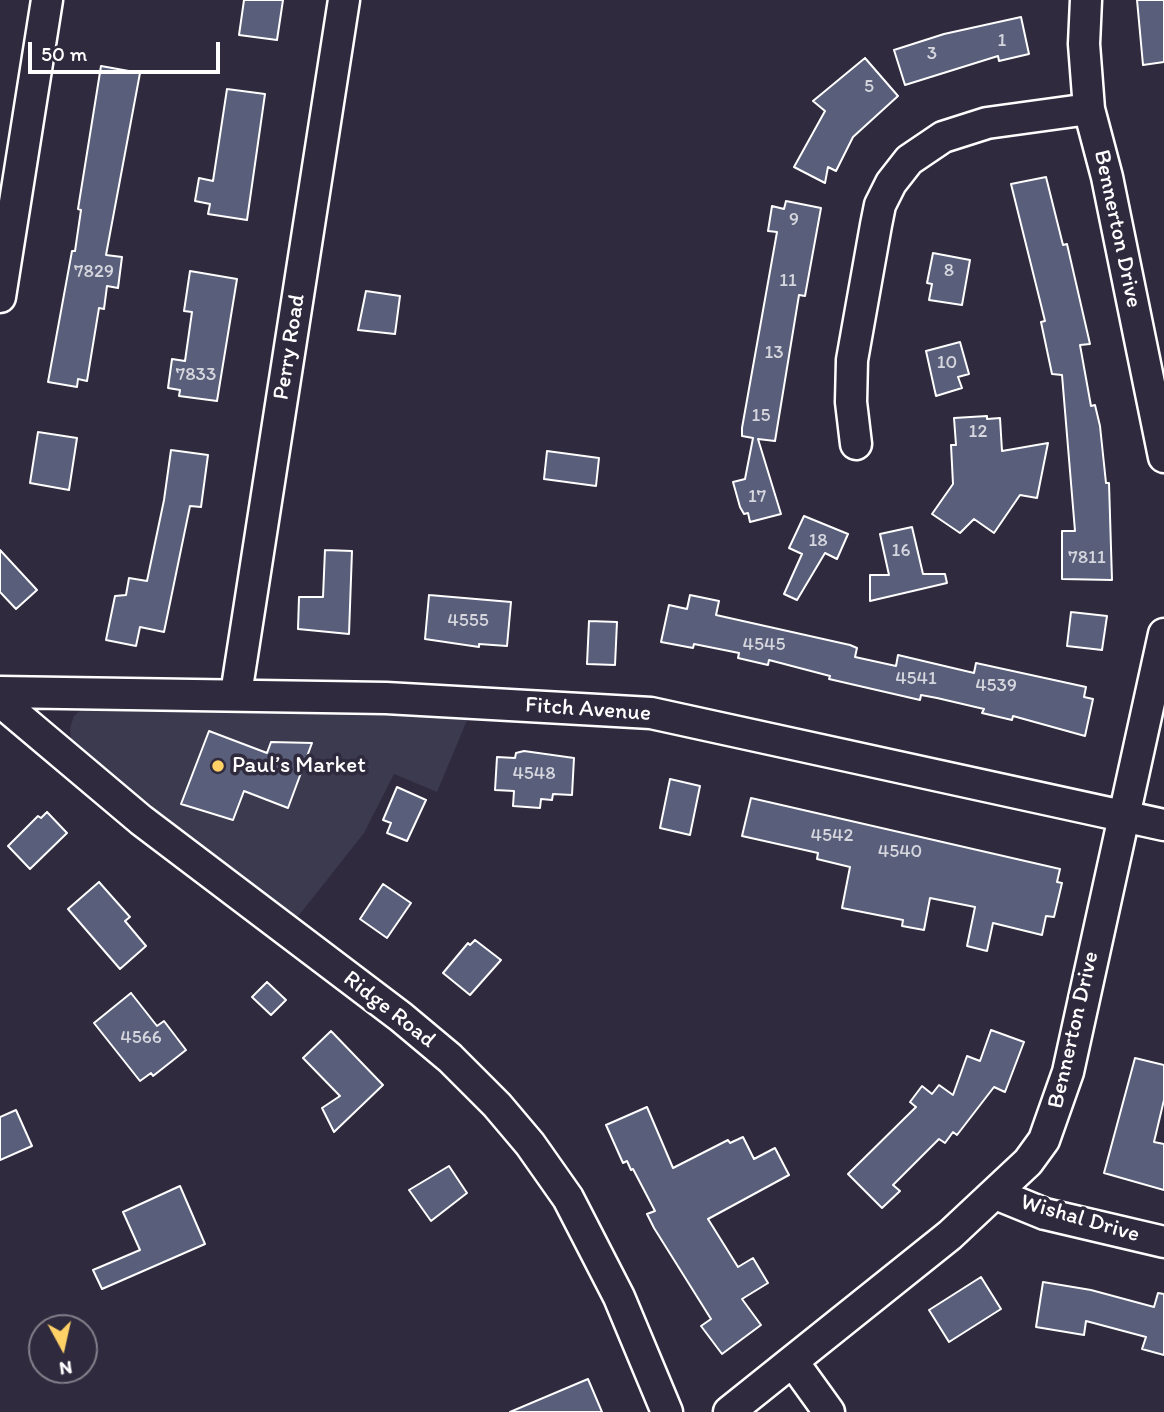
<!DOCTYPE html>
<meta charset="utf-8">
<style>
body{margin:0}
#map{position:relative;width:1164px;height:1412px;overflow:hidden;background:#2f2a3d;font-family:Itim,sans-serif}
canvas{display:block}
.north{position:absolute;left:28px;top:1314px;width:70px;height:70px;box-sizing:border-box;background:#2f2a3d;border:2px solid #827f8b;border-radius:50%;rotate:172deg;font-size:19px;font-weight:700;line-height:28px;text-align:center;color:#fff}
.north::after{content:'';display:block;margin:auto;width:24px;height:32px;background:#ffd166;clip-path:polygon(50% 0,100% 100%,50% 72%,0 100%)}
.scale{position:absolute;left:28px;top:42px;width:192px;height:32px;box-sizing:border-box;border:4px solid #fff;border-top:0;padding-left:9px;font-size:21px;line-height:24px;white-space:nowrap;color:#fff;-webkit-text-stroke:5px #2f2a3d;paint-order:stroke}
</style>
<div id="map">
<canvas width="1164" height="1412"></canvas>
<div class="north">N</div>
<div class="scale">50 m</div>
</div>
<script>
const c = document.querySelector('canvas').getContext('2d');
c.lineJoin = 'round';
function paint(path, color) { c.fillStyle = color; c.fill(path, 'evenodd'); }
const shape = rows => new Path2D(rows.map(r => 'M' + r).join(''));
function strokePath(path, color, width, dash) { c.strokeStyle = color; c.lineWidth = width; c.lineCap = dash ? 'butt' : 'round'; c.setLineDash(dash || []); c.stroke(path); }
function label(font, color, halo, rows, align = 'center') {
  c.font = font + ' Itim,sans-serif'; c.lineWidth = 7; c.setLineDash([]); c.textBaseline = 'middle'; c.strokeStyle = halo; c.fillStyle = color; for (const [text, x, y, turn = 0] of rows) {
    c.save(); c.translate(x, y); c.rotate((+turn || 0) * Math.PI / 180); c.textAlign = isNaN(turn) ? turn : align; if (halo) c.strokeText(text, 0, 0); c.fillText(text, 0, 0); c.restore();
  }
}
paint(shape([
 [89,703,470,713,437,792,394,774,364,833,296,919,239,873,110,779,71,741,70,728,74,716]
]), '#3c3a4f');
const building = shape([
 [244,0,283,0,277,40,239,35,244,0],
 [1137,0,1164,0,1164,62,1143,65,1137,0],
 [1021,17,1029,54,999,61,998,56,905,85,894,50,944,34,1021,17],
 [865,58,898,96,853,137,836,171,828,167,825,183,794,167,825,111,813,101,865,58],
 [101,66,140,73,106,255,122,257,118,288,107,286,104,309,99,308,87,381,78,379,77,387,48,382,72,251,75,251,81,210,78,209,101,66],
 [227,89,265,94,247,220,208,214,210,204,195,201,199,178,213,181,227,89],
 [1046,177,1063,245,1067,244,1090,344,1080,345,1091,406,1095,405,1100,426,1106,483,1109,483,1112,580,1062,579,1062,531,1075,531,1062,375,1052,374,1041,322,1045,321,1011,184,1046,177],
 [786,201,821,208,805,296,799,295,775,441,758,439,781,514,750,522,748,513,744,514,740,507,733,482,745,479,753,438,742,436,742,428,777,232,768,231,772,206,784,209,786,201],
 [933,253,970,260,962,305,929,300,932,284,927,283,933,253],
 [190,271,237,279,217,401,179,396,180,390,168,388,172,359,185,361,192,312,184,311,190,271],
 [366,291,400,296,395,334,358,330,366,291],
 [960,342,969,374,958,377,962,388,936,396,926,351,960,342],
 [987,416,987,419,1000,418,1002,451,1048,443,1037,498,1020,495,994,533,974,519,960,533,932,514,953,484,951,445,956,445,954,418,987,416],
 [38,432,77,438,69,490,30,483,38,432],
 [171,450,208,455,201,507,190,506,164,632,140,627,136,646,106,640,115,596,126,595,129,578,147,581,164,500,171,450],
 [547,451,599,458,596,486,544,479,547,451],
 [804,516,848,534,837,559,825,553,797,600,784,594,802,554,789,548,804,516],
 [912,527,923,574,945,574,947,583,870,601,870,575,889,575,880,534,912,527],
 [0,550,37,590,16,609,0,592,0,550],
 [325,550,352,551,349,634,298,629,299,597,323,597,325,550],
 [429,595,511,602,507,646,479,644,479,647,425,639,429,595],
 [690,595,719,601,716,615,850,645,857,648,855,657,896,666,898,655,974,673,976,663,1086,687,1084,697,1093,699,1085,736,1013,716,1012,720,982,713,984,709,937,698,921,695,920,700,829,679,830,676,769,660,768,665,738,658,739,653,694,644,693,648,661,642,669,605,687,609,690,595],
 [1071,612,1107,616,1102,650,1067,646,1071,612],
 [589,621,617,622,615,665,587,664,589,621],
 [209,731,267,753,271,742,312,743,288,808,244,791,233,820,181,804,209,731],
 [524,751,574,758,572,795,553,794,552,800,541,799,540,808,513,806,514,791,495,790,497,757,515,758,516,753,524,751],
 [670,779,700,786,690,835,660,828,670,779],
 [397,787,426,800,407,841,387,833,391,823,383,820,397,787],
 [751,798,1060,869,1057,882,1062,883,1054,917,1046,916,1042,935,993,923,987,951,967,946,975,907,930,898,924,930,902,926,903,920,842,908,850,867,817,859,818,853,742,836,751,798],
 [47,812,67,833,30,869,8,846,38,816,41,818,47,812],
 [99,882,130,917,125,921,146,946,120,969,68,909,99,882],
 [383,884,411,903,387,938,360,919,383,884],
 [475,940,501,960,470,995,443,973,468,943,470,945,475,940],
 [267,982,286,1000,271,1015,252,997,267,982],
 [131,993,157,1026,164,1021,186,1050,153,1076,151,1073,140,1081,94,1023,131,993],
 [991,1030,1024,1042,1005,1092,994,1087,957,1135,953,1132,945,1143,939,1139,893,1185,900,1191,882,1208,848,1174,916,1107,910,1102,922,1086,932,1094,939,1085,953,1095,967,1056,980,1061,991,1030],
 [331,1031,383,1085,334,1132,322,1108,340,1096,303,1058,331,1031],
 [1135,1058,1164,1065,1164,1100,1154,1142,1164,1144,1164,1190,1104,1173,1135,1058],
 [647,1107,673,1168,728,1140,730,1143,743,1137,754,1159,775,1148,789,1175,708,1219,738,1267,753,1258,768,1283,742,1299,761,1325,722,1354,701,1326,711,1319,654,1228,647,1214,655,1211,633,1169,631,1170,627,1161,623,1163,606,1125,647,1107],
 [16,1110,32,1146,0,1160,0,1117,16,1110],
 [449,1166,467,1193,431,1221,409,1190,449,1166],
 [180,1186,205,1244,102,1289,93,1270,140,1250,123,1212,180,1186],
 [981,1277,1001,1309,949,1342,929,1310,981,1277],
 [1043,1282,1091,1290,1154,1307,1158,1293,1164,1294,1164,1355,1142,1349,1146,1337,1086,1321,1084,1335,1036,1327,1043,1282],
 [588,1379,602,1412,510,1412,588,1379]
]);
paint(building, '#595e7a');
strokePath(building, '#fff', 2);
const minor = shape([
 [1086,0,1084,44,1089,109,1107,177,1164,457],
 [0,297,47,0],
 [856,444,851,402,852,360,876,225,880,205,891,183,909,160,943,137,987,123,1089,109],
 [0,692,386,698,651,713,1164,825],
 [236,694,344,0],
 [0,701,141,820,401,1017,450,1058,497,1105,530,1144,568,1198,619,1297,667,1412],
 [996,1194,1045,1214,1164,1242],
 [793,1362,829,1412],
 [729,1412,950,1235,1028,1162,1044,1140,1068,1072,1164,634]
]);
strokePath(minor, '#fff', 35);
strokePath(minor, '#2f2a3d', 30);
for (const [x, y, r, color] of [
 [218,766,7,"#ffd166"]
]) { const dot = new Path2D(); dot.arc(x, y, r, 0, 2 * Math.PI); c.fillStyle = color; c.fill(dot); strokePath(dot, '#2f2a3d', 2.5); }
label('19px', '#d6d7de', null, [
 ["1",1002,41],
 ["3",932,54],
 ["5",869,87],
 ["9",794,220],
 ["8",949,271],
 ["7829",94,272],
 ["11",788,281],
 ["13",774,353],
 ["10",947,363],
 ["7833",196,375],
 ["15",761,416],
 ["12",978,432],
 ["17",757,497],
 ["18",818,541],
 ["16",901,551],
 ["7811",1087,558],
 ["4555",468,621],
 ["4545",764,645],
 ["4541",916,679],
 ["4539",996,686],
 ["4548",534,774],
 ["4542",832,836],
 ["4540",900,852],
 ["4566",141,1038]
]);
label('23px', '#fff', '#2f2a3d', [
 ["Bennerton Drive",1117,229,78],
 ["Perry Road",290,347,-81],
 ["Fitch Avenue",588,710,4],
 ["Ridge Road",389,1010,38],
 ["Bennerton Drive",1074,1030,-77],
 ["Wishal Drive",1080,1219,16]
]);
label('23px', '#fff', '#2f2a3d', [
 ["Paul’s Market",232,766]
], 'left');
</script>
